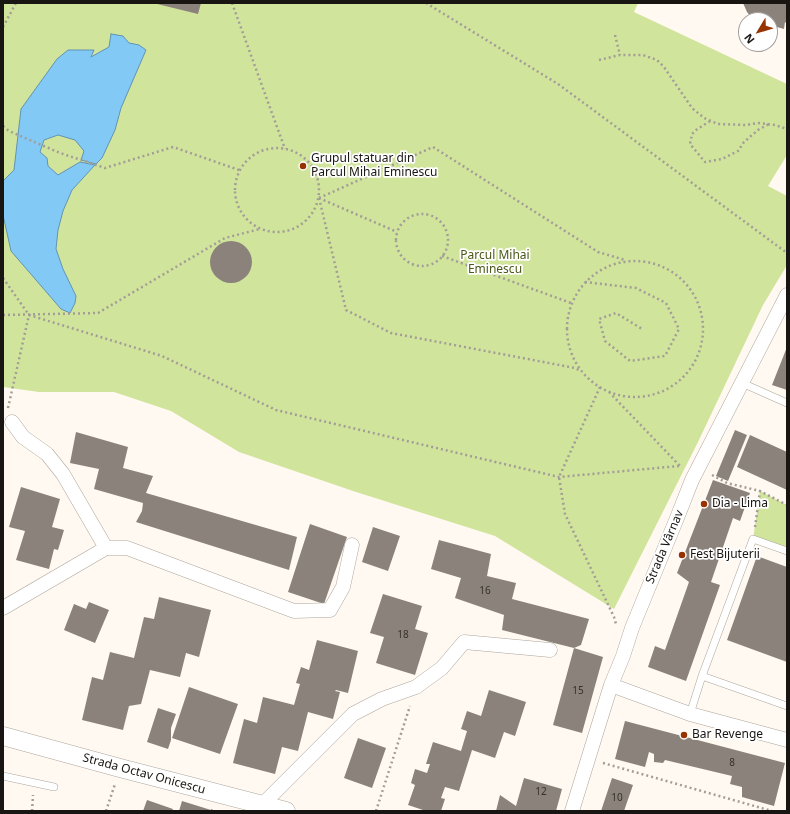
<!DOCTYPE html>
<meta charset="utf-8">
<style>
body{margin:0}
#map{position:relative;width:790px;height:814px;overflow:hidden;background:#fff9f1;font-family:"Noto Sans",sans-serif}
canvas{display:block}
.frame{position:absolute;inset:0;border:4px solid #181512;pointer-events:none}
.north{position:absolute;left:738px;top:12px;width:40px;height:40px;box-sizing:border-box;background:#fff;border:1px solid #a3a1a0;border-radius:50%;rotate:232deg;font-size:11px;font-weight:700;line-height:16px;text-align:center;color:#181512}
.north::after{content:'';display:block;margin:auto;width:14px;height:18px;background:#973300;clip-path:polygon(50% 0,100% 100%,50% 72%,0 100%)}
</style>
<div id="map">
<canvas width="790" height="814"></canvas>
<div class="frame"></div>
<div class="north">N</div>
</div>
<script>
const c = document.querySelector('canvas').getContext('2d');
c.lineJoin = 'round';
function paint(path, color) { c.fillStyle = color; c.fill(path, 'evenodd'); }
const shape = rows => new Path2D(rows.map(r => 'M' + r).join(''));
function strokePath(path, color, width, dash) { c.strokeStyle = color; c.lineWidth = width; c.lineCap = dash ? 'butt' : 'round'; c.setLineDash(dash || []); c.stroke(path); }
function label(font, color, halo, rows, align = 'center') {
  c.font = font + ' "Noto Sans",sans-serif'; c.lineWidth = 3.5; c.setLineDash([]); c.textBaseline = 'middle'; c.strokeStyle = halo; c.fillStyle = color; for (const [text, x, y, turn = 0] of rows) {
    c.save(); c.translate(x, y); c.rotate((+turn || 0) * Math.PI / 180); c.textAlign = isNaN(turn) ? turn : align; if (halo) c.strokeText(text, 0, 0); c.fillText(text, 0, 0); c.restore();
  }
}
paint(shape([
 [3,3,638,3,634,12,787,84,787,155,768,186,787,196,787,265,763,305,698,442,614,609,495,536,353,491,239,452,171,411,114,392,39,392,3,387],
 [760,491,787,505,787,551,753,539]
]), '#d1e49c');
const water = shape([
 [111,34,123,36,129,43,139,45,146,50,121,108,115,130,102,158,96,164,81,160,84,151,75,140,58,135,44,140,40,152,47,158,48,166,58,175,80,162,95,165,72,190,63,211,58,230,56,249,63,269,76,296,75,303,70,313,61,309,11,251,3,215,3,181,14,170,21,109,57,59,68,50,94,50,91,57,109,47,111,34]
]);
paint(water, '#82c9f6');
strokePath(water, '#6293b2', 1);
paint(shape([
 [153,3,201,3,198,14],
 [743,3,787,3,787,24,785,22,784,29,770,25,770,20,759,20,751,17,747,12],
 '210 262a21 21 0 1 1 42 0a21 21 0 1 1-42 0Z',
 [787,347,787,390,772,385],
 [735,430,747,435,728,481,716,476],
 [76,432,128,447,123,468,153,476,146,493,297,537,289,570,136,522,142,511,143,503,94,489,99,469,70,463],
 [750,435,787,452,787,490,737,467],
 [713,480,750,493,740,521,733,518,711,582,720,585,686,681,648,667,655,646,665,650,689,582,677,573],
 [21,487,60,499,52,527,64,530,58,550,54,549,49,569,16,560,25,531,9,527],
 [310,524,347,537,324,604,288,592],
 [373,527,400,536,388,571,362,562],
 [439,540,491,554,487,576,516,583,512,599,589,619,581,645,574,648,502,630,504,615,455,598,461,578,431,569],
 [757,556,787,567,787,662,727,640],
 [383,594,422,606,415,629,428,633,415,675,376,663,384,637,370,633],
 [159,597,211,610,199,657,186,653,180,677,150,670,141,704,129,706,123,730,82,720,92,677,103,680,110,652,134,658,144,617,154,619],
 [89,602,109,610,95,643,64,630,74,604,86,609],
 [317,640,358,651,348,693,336,690,335,691,340,692,333,719,308,712,298,751,282,747,275,774,233,763,244,719,257,723,263,697,294,705,300,684,296,683,301,667,309,670],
 [574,648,603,657,582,733,553,725],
 [189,687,238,704,220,754,172,738],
 [489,690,526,702,515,736,504,732,495,758,472,750,459,791,445,787,441,798,445,799,441,811,426,811,408,805,415,785,411,783,415,769,427,773,430,764,426,764,433,742,461,751,467,731,461,729,467,711,481,716],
 [158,708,176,714,171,728,171,740,168,749,147,742],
 [625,721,785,763,774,806,742,797,742,787,730,784,732,776,665,760,663,763,654,762,654,754,649,752,645,767,615,759],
 [358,738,386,748,372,788,344,778],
 [524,778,562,789,556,811,496,811,500,795,516,806],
 [612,778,633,785,624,811,601,811],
 [147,800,173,809,172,811,143,811],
 [182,801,211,810,211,809,216,811,179,811]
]), '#8b837b');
const service = shape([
 [742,383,787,403],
 [702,676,787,706],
 [690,714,702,676,753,539,787,551],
 [3,776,54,787]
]);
const minor = shape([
 [12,422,23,437,47,454,63,474,106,548],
 [3,608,106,548,127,548,294,611,330,610,343,587,352,545],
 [611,685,690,714,787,740],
 [262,805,353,714,382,699,416,687,442,668,464,642,550,650],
 [572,811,611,685,623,656,632,628,677,518,692,480,787,295]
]);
const tertiary = shape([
 [3,736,120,768,286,811]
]);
strokePath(service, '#ada69d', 8);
strokePath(minor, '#ada69d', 15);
strokePath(tertiary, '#ada69d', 19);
strokePath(shape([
 [232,3,285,149],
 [426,3,558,84,787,253],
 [3,27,16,3],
 [615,35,620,55],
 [599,60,620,55,643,55,657,60,664,67,692,108,704,118,718,124,746,125,758,123,775,125,787,129],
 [710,121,696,130,692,134,690,144,705,162,722,159,738,151,744,142,758,130,769,124],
 [3,126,9,131,60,153,105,168,173,147,239,170],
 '235 190a42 42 0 1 1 84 0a42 42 0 1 1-84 0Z',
 [319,198,346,310,391,333,575,368,581,371],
 [319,198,433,147,598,252,625,260],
 [319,198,397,232],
 '396 240a26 26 0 1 1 52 0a26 26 0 1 1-52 0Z',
 [442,256,571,303],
 '567 329a68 68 0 1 1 136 0a68 68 0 1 1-136 0Z',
 [3,278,29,315,162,356,276,410,559,477,679,466],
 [585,282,636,288,666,303,679,329,665,356,630,361,605,341,599,319,616,313,642,329],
 [3,315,98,313,225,238,260,229],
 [600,387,559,477,565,514,614,617,616,624],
 [609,392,680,466],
 [8,408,29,315],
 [712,475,727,483,760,491,787,505],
 [755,527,760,491],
 [603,763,772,811],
 [32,811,33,795],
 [106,811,115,784],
 [376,811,410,706]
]), '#a29d97', 2.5, [2, 3]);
strokePath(service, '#fff', 7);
strokePath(minor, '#fff', 14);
strokePath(tertiary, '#fff', 18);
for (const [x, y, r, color] of [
 [303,166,4,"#973300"],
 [704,504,4,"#973300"],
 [682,555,4,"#973300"],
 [684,735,4,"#973300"]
]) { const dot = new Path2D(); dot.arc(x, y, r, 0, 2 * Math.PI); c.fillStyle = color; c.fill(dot); strokePath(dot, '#fff', 1.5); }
label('10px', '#35302c', null, [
 ["16",485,591],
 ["18",403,635],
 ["15",578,691],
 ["8",732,763],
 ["12",541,792],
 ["10",617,798]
]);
label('12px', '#181512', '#fff', [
 ["Grupul statuar din",311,159],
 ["Parcul Mihai Eminescu",311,173],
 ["Dia - Lima",712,504],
 ["Fest Bijuterii",690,555],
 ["Bar Revenge",692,735]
], 'left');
label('12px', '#4a5716', '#fff', [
 ["Parcul Mihai",495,256],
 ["Eminescu",495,270]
]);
label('12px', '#181512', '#fff', [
 ["Strada Vârnav",665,547,-67],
 ["Strada Octav Onicescu",144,774,15]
]);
</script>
